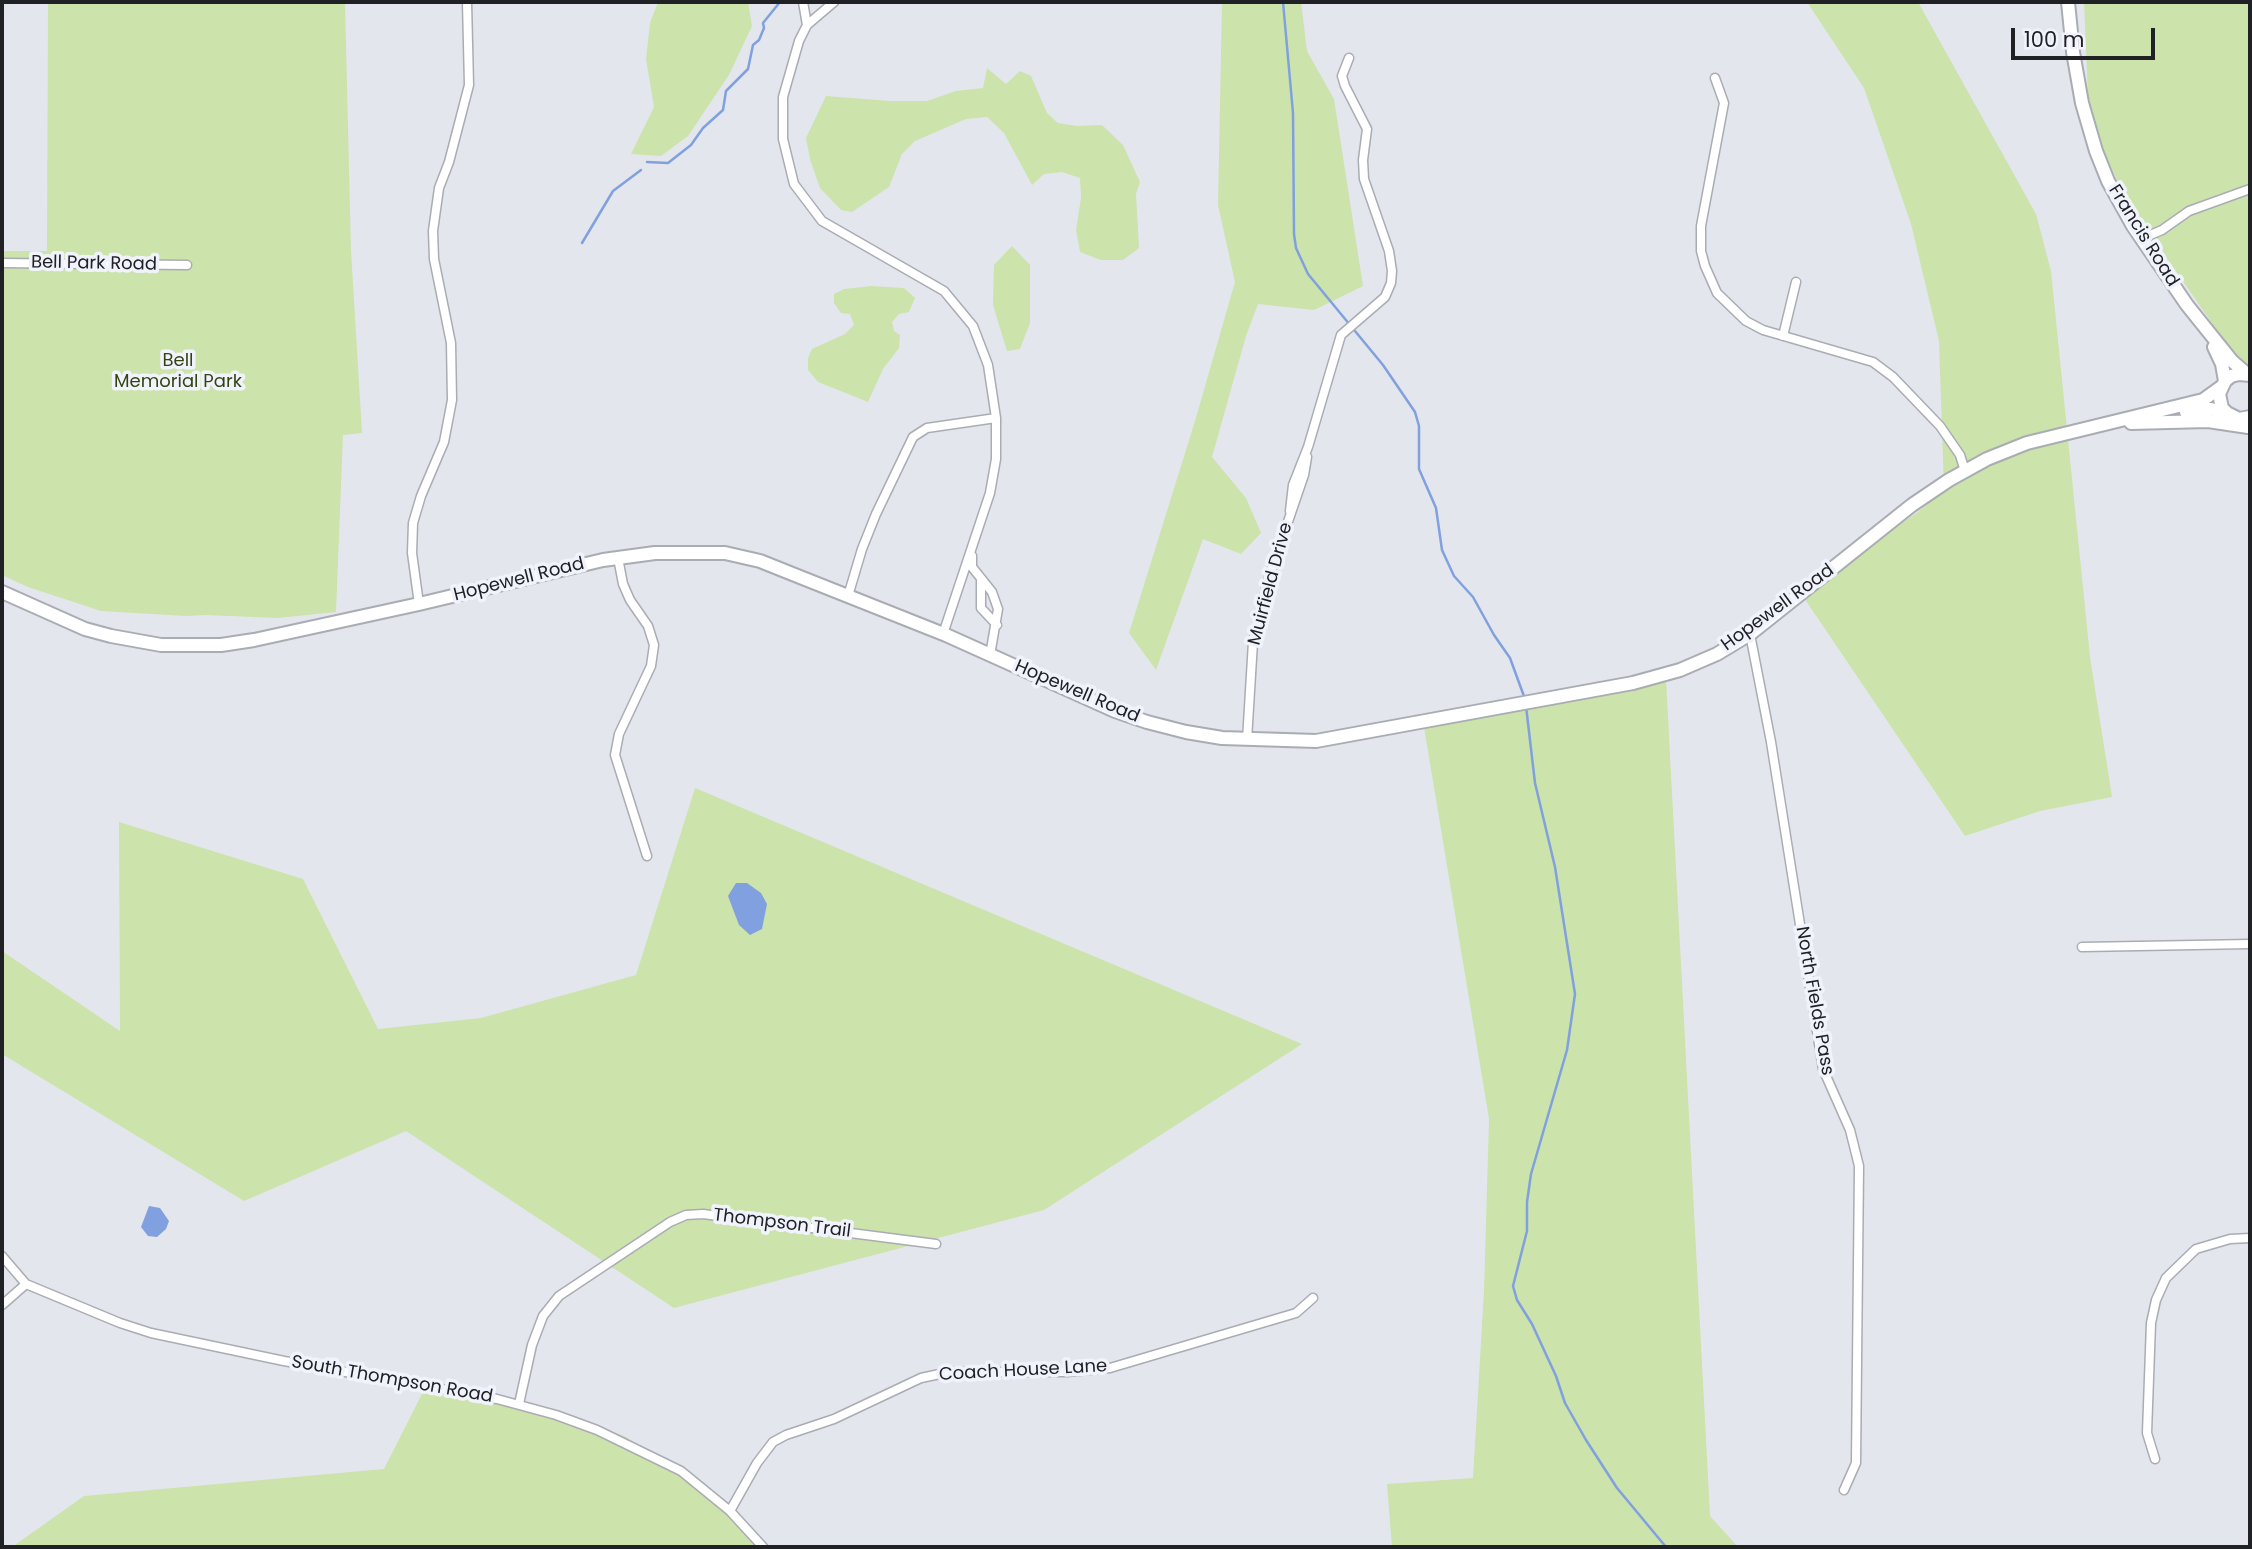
<!DOCTYPE html>
<style>
body{margin:0}
#map{position:relative;width:2252px;height:1549px;overflow:hidden;background:#e4e6ee;font-family:Poppins,sans-serif}
canvas{display:block}
.frame{position:absolute;inset:0;border:4px solid #202124;pointer-events:none}
.scale{position:absolute;left:2011px;top:28px;width:144px;height:32px;box-sizing:border-box;border:4px solid #202124;border-top:0;padding-left:9px;font-size:21px;line-height:24px;white-space:nowrap;color:#202124;-webkit-text-stroke:5px #f1f3fc;paint-order:stroke}
</style>
<div id="map">
<canvas width="2252" height="1549"></canvas>
<div class="frame"></div>
<div class="scale">100 m</div>
</div>
<script>
const c = document.querySelector('canvas').getContext('2d');
c.lineJoin = 'round';
function paint(path, color) { c.fillStyle = color; c.fill(path, 'evenodd'); }
const shape = rows => new Path2D(rows.map(r => 'M' + r).join(''));
function strokePath(path, color, width, dash) { c.strokeStyle = color; c.lineWidth = width; c.lineCap = dash ? 'butt' : 'round'; c.setLineDash(dash || []); c.stroke(path); }
function label(font, color, halo, rows, align = 'center') {
  c.font = font + ' Poppins,sans-serif'; c.lineWidth = 7; c.setLineDash([]); c.textBaseline = 'middle'; c.strokeStyle = halo; c.fillStyle = color; for (const [text, x, y, turn = 0] of rows) {
    c.save(); c.translate(x, y); c.rotate((+turn || 0) * Math.PI / 180); c.textAlign = isNaN(turn) ? turn : align; if (halo) c.strokeText(text, 0, 0); c.fillText(text, 0, 0); c.restore();
  }
}
paint(shape([
 [48,2,318,2,345,4,351,251,362,433,343,435,336,612,278,618,206,615,186,616,101,611,28,587,2,575,2,251,47,251],
 [658,2,748,2,752,26,729,75,688,136,661,156,631,154,654,107,646,59,650,23],
 [1222,2,1301,2,1307,51,1334,99,1363,286,1314,310,1258,304,1246,336,1212,457,1246,498,1261,533,1241,554,1203,539,1156,670,1129,633,1195,421,1235,282,1218,205],
 [1807,2,1918,2,2036,214,2051,271,2090,657,2112,797,2040,811,1965,836,1800,592,1918,512,1944,490,1939,341,1911,224,1864,88],
 [2084,2,2250,2,2250,366,2237,359,2127,201,2089,120],
 [987,68,1006,84,1020,71,1031,76,1047,113,1058,123,1077,126,1102,125,1123,145,1140,182,1136,194,1139,248,1123,260,1101,260,1080,252,1076,230,1081,198,1080,178,1062,172,1044,174,1032,185,1004,133,987,117,966,119,915,141,902,154,889,187,852,212,841,210,820,188,810,159,806,138,826,96,890,101,927,101,956,91,983,88],
 [1012,246,1030,265,1030,323,1020,349,1007,351,993,305,994,265],
 [871,286,904,288,915,298,909,312,899,314,892,322,894,331,900,335,899,348,883,369,868,402,818,382,808,370,808,358,812,349,845,334,854,325,850,314,841,313,834,303,834,294,844,289],
 [1666,679,1710,1516,1738,1547,1392,1547,1387,1484,1473,1478,1484,1291,1489,1119,1424,727,1488,716,1548,700],
 [695,788,1302,1044,1044,1210,674,1308,406,1131,244,1201,2,1054,2,951,120,1031,119,822,303,879,378,1029,481,1018,636,975],
 [427,1384,572,1415,626,1437,712,1495,760,1547,12,1547,84,1496,384,1469]
]), '#cce3ab');
paint(shape([
 [736,883,747,883,761,893,767,904,762,929,750,935,739,925,728,896],
 [149,1206,160,1208,169,1221,166,1229,157,1237,148,1236,141,1227]
]), '#81a0df');
strokePath(shape([
 [1283,2,1293,113,1294,234,1296,248,1308,274,1383,365,1415,412,1419,426,1419,469,1436,508,1442,550,1454,576,1473,597,1494,635,1510,658,1525,699],
 [647,162,668,163,691,145,703,128,723,110,726,91,748,69,753,45,759,40,764,28,763,23,780,2],
 [582,243,613,191,641,170],
 [1526,706,1535,783,1555,867,1575,994,1567,1050,1531,1174,1527,1202,1527,1231,1513,1286,1517,1300,1532,1324,1556,1376,1565,1403,1586,1440,1617,1488,1666,1547]
]), '#81a0df', 2.5);
const street = shape([
 [803,2,807,25],
 [834,2,807,25,799,41,783,97,783,139,794,184,822,221,944,291,973,326,988,365,996,418,996,459,990,493,943,634],
 [1715,78,1724,103,1701,226,1701,251,1705,266,1717,293,1746,321,1763,330,1873,362,1893,377,1940,426,1960,455,1965,471],
 [2141,239,2162,230,2189,211,2250,189],
 [2,263,187,265],
 [1783,336,1796,282],
 [1290,511,1293,485,1308,447,1341,335,1385,297,1391,283,1392,271,1389,251,1364,179,1363,160,1367,129,1345,86,1342,76,1349,58],
 [972,556,972,567,992,592,998,609,990,655],
 [618,558,623,584,630,600,648,626,654,645,651,666,619,734,615,755,647,856],
 [981,581,981,608,997,625],
 [848,596,862,549,876,514,913,437,927,428,996,418],
 [419,604,412,553,413,523,421,496,444,442,452,400,451,343,434,259,433,231,439,188,449,162,469,85,467,2],
 [1750,634,1771,742,1823,1069,1850,1130,1859,1166,1856,1463,1844,1490],
 [1247,740,1253,642,1269,577,1304,475,1307,457],
 [2082,947,2250,944],
 [2,1256,26,1284,120,1323,151,1333,284,1361,497,1399,556,1415,597,1430,681,1471,730,1511,763,1547],
 [2,1305,26,1284],
 [519,1404,532,1345,543,1316,559,1296,670,1222,686,1215,703,1214,936,1244],
 [2155,1459,2147,1433,2151,1323,2156,1300,2166,1278,2196,1249,2230,1239,2250,1238],
 [730,1511,757,1463,773,1442,786,1435,834,1419,921,1378,949,1372,1067,1372,1110,1368,1296,1313,1313,1298]
]);
const secondary = shape([
 [2068,2,2073,52,2082,103,2096,151,2108,181,2133,226,2187,305,2232,361,2247,374],
 [2214,347,2222,364,2225,381],
 [2250,375,2239,374,2231,376,2225,381,2219,394,2222,408,2227,413,2239,419,2250,417],
 [2186,412,2211,409,2227,413],
 [2131,423,2208,421,2248,427],
 [2,592,85,629,111,636,161,645,221,645,254,640,419,604,603,560,655,553,725,553,760,561,800,577,946,635,1115,711,1147,722,1186,732,1222,738,1316,741,1633,683,1680,670,1717,654,1750,634,1912,505,1949,480,1987,459,2027,443,2203,400,2221,387]
]);
strokePath(street, '#aaacb4', 11);
strokePath(secondary, '#aaacb4', 16);
strokePath(street, '#fff', 8);
strokePath(secondary, '#fff', 12);
label('18px', '#202124', '#f1f3fc', [
 ["Francis Road",2143,236,58],
 ["Bell Park Road",94,264,1],
 ["Hopewell Road",519,580,-14],
 ["Muirfield Drive",1271,584,-75],
 ["Hopewell Road",1778,608,-36],
 ["Hopewell Road",1077,692,23],
 ["North Fields Pass",1814,1001,80],
 ["Thompson Trail",782,1224,7],
 ["Coach House Lane",1023,1371,-3],
 ["South Thompson Road",392,1380,10]
]);
label('18px', '#334410', '#f1f3fc', [
 ["Bell",178,361],
 ["Memorial Park",178,382]
]);
</script>
